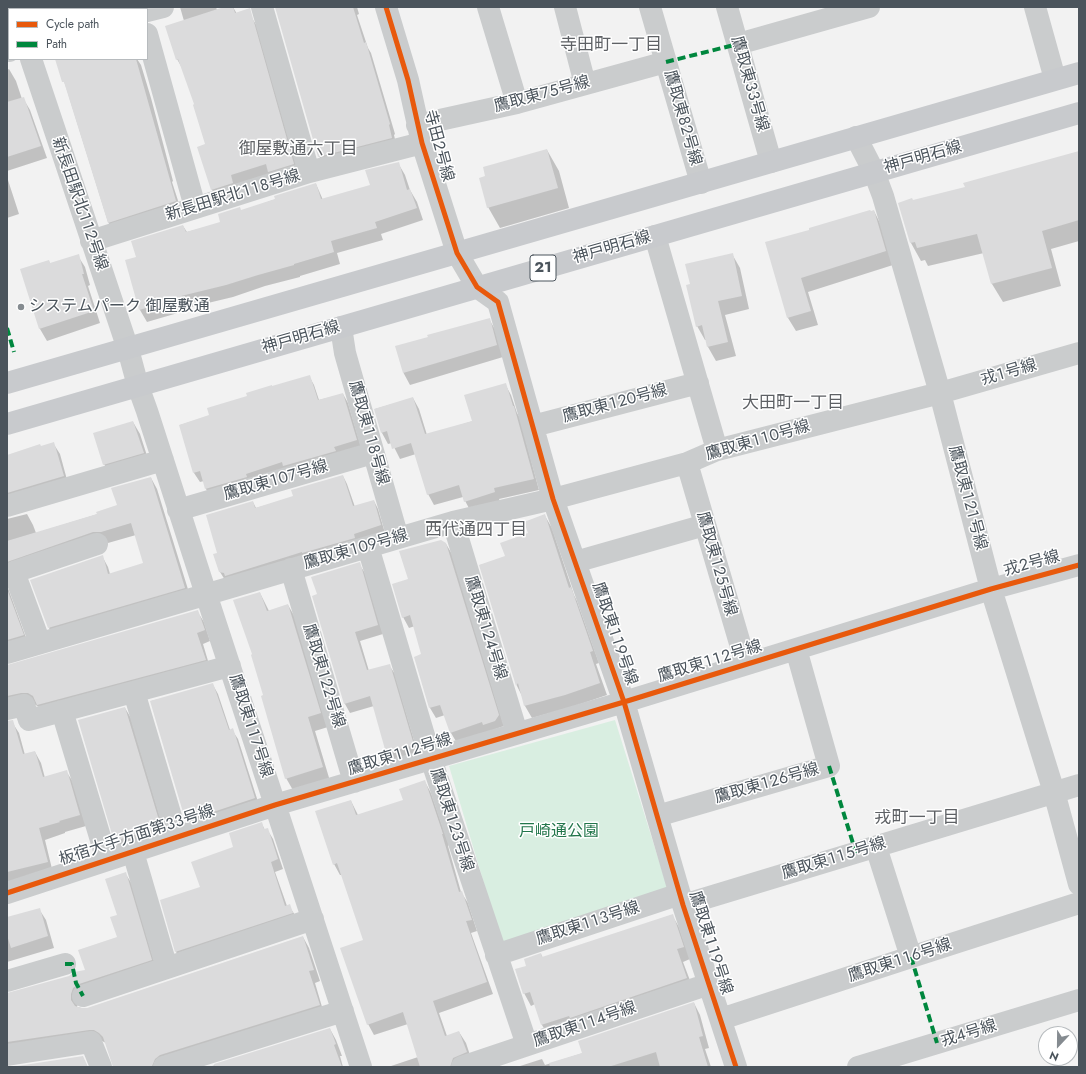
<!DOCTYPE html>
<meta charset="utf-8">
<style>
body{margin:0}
#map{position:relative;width:1086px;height:1074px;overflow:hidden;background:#f2f2f2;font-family:Jost,sans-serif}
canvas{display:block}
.frame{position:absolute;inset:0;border:8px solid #4b545c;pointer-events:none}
.legend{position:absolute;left:8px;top:8px;width:140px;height:52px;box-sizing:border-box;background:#fff;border:1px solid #b7bbbe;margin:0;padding:5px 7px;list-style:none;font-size:12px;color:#4b545c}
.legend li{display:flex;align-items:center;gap:8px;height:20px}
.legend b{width:20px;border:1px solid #b7bbbe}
.north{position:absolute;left:1038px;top:1026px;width:40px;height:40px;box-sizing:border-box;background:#fff;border:1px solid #b7bbbe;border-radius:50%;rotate:202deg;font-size:11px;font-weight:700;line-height:16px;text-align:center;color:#4b545c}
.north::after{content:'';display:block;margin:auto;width:14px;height:18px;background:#858b90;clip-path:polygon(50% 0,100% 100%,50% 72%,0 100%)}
</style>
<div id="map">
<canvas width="1086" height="1074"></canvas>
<div class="frame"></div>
<ul class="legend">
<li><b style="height:5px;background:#e8590c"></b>Cycle path</li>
<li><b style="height:5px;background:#00873e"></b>Path</li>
</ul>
<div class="north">N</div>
</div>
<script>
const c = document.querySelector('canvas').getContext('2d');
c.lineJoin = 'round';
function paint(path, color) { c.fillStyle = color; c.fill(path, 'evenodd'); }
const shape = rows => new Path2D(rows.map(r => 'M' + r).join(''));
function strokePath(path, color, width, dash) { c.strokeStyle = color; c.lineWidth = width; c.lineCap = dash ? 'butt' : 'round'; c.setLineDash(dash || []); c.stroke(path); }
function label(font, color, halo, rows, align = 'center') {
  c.font = font + ' Jost,"Noto Sans JP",sans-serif'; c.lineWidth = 3; c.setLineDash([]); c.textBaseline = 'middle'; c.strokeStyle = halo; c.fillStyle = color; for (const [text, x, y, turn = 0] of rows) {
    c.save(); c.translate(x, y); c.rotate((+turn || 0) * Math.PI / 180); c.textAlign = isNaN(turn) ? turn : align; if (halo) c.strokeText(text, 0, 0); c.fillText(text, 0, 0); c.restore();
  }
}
paint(shape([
 [615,720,669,893,502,944,449,766]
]), '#d9eee1');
paint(shape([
 [29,7,104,7,97,9,28,9],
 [120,7,132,7,125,9,121,9],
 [180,7,216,7,217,10,227,7,233,7,237,14,250,15,257,26,300,176,219,201,212,190,206,145,195,105,182,68,177,59,166,27,184,21],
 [276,7,357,7,359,14,357,15,368,48,371,53,395,134,394,135,397,148,324,166,319,156],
 [7,15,9,18,9,38,7,39],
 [56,59,137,59,141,65,151,98,173,181,172,182,182,213,115,234,108,222,66,87],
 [9,69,16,81,22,99,23,98,30,110,47,158,7,171,7,70],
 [547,150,559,171,569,208,500,228,488,207],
 [1079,152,1079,241,1051,249,1061,286,1003,302,992,284,984,253,928,266,925,260,921,261,911,243,899,203,913,201,966,188],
 [398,163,405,175,410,190,417,202,423,220,381,234,383,240,337,253,340,264,300,276,300,277,265,286,233,297,187,308,188,310,147,322,140,310,137,257,183,226,187,232,221,223,241,211,276,199,316,184,323,200,371,186],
 [7,177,19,214,7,218],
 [874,211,881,225,893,265,808,292,818,325,796,331,788,318,810,231],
 [732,254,740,268,749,309,725,315,736,356,716,361,708,347,706,340,705,340,697,326,691,285],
 [78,256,85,267,90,285,88,286,100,323,47,341,40,329,21,270,49,261,50,264],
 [489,319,496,331,503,357,410,385,403,372,429,338],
 [309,376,314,385,319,400,343,394,348,403,362,450,211,498,206,489,204,481,200,482,194,473,180,425,210,416,248,397,272,387],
 [505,384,511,395,517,413,520,418,539,490,499,499,501,503,471,512,463,497,434,505,428,494,416,454,400,459,392,443,388,444,382,433,375,409,413,398,419,409,427,435,473,421],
 [133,422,140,434,150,465,111,476,104,464],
 [53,443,60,454,69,487,7,507,7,456,41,448],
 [343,476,347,484,355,507,374,501,378,509,385,533,225,580,220,572,218,553,253,502,256,508,294,497],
 [151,478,157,489,191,599,55,639,49,628,102,556,108,567,110,574,145,564,136,535,108,543,100,543,8,581,8,588,29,646,7,654,7,519,27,514,33,525,36,533,98,514,118,506],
 [545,516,552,528,574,595,577,601,599,663,596,664,607,695,572,707,532,718,525,706,522,696,517,686,480,565,507,557],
 [446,544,452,554,504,726,457,743,451,733,445,715,436,718,430,708,423,655,415,626,409,628,403,617,409,580],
 [359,564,365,573,383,634,360,641,369,671,389,665,395,674,418,754,392,762,387,752,374,706,350,713,345,704,313,597,318,595],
 [260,593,269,611,288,605,296,619,328,727,315,731,330,781,294,792,286,778,264,696],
 [197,611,204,622,210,641,203,644,211,671,39,707,34,704,7,710,7,666],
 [213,685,218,694,230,730,232,730,238,739,260,808,191,828,186,819,151,701],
 [125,708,131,718,166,837,121,850,115,841,79,721],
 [7,722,12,722,19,733,25,755,35,752,41,763,45,778,66,771,73,782,86,826,65,832,65,833,45,840,53,873,7,888],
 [425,782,431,793,449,845,448,846,461,892,468,903,477,931,471,933,493,994,439,1013,447,1036,459,1032,466,1043,473,1064,463,1067,388,1067,418,1057,408,1024,374,1035,368,1024,364,940,342,875,340,875,334,864,351,801,358,815,404,801],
 [262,824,265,830,267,829,273,839,283,869,275,872,287,906,289,906,295,915,182,961,176,952,201,888,235,848],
 [125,873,132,884,157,971,80,999,77,1007,87,1009,303,937,309,948,320,981,315,983,325,1017,165,1067,114,1067,106,1043,102,1041,7,1056,7,994,69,977,86,971,119,937,118,915],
 [39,909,46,920,54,948,7,962,7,918],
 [672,915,679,927,690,959,683,962,694,991,549,1037,542,1025,535,1004,531,1006,524,993,527,967,541,954,543,958],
 [694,1003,700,1015,709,1048,705,1049,711,1067,517,1067,542,1059,545,1065,583,1053],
 [330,1029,336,1040,342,1056,340,1056,343,1067,209,1067]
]), '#0003');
paint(shape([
 [224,7,233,7,235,13,250,8,294,164,268,172,266,164,231,175,233,183,211,190,197,147,205,144,193,105,194,104,178,59,176,60,165,26],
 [275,7,353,7,364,43,366,42,390,124,389,125,392,138,318,157],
 [55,59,136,59,176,201,108,223,64,82,62,82],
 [24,97,41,146,7,157,7,102],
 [547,149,558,188,487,208,479,178,485,176,483,167],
 [1079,151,1079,220,1042,231,1052,268,991,284,977,234,917,248,915,242,910,243,898,203,912,198,913,200,965,187,963,183],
 [399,162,407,190,410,189,417,208,375,222,377,228,331,241,334,252,294,264,294,265,258,275,226,285,181,296,182,298,139,310,125,260,136,257,131,241,183,225,186,232,220,222,218,214,240,207,241,210,275,199,274,196,316,183,321,199,370,185,365,170],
 [870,210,871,211,874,210,886,251,801,278,811,311,787,318,765,242,809,230,809,228],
 [733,253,742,296,718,301,728,342,707,347,702,325,696,327,686,285,690,284,685,264],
 [79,254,84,274,82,274,94,311,39,329,20,269,49,260,50,263],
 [490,318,497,345,403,373,395,346,428,337,427,335],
 [310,375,318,400,343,393,357,440,334,447,336,451,283,466,282,462,246,474,247,477,205,489,200,471,193,473,179,425,209,415,207,408,247,396,246,393,272,385,272,386],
 [506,383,513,406,514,406,534,479,494,488,495,492,464,502,459,485,427,495,411,443,392,449,387,431,381,433,374,409,413,397,425,434,472,421,464,395],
 [133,421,144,453,103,465,93,433],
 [54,442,64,476,7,493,7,455,40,444,41,446],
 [343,475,353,506,374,500,381,525,354,534,355,538,302,553,302,552,225,576,224,573,219,572,213,554,217,553,206,515,253,501,255,508,293,496,291,490],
 [151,477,185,588,48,628,30,580,103,555,108,574,143,563,131,523,101,532,93,532,7,562,7,541,97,514,96,512,117,505,111,488],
 [545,514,569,588,571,587,593,651,590,652,600,683,565,695,524,706,518,683,516,686,479,565,505,556,500,543,528,533,524,522],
 [441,540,446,543,499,715,495,721,483,725,482,722,450,733,440,705,429,708,414,657,421,654,410,615,402,618,392,584,408,579,399,551],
 [360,562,378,625,355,632,367,670,390,664,414,745,386,753,370,696,344,704,312,596,317,594,311,577],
 [7,589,24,635,7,640],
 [260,592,267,611,288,604,321,713,308,717,323,767,285,779,261,696,263,695,251,655,252,654,233,600],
 [198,610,205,630,197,633,206,660,37,705,33,696,28,693,21,693,7,696,7,665],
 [213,683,229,730,233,728,255,798,207,814,185,819,150,701],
 [125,707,161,827,114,841,78,720],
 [13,720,23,754,35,751,43,777,67,770,80,815,59,821,60,822,39,828,48,862,7,872,7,721],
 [425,780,443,834,442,834,459,892,462,891,472,920,466,921,487,982,433,1001,445,1036,459,1031,467,1052,453,1058,450,1067,420,1067,403,1012,367,1025,340,948,363,940,337,863,333,865,315,811,351,800,356,815,403,800,399,789],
 [262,822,264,829,268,828,278,859,271,862,285,906,290,904,293,913,175,952,160,900,200,887,191,862,233,847,229,833],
 [126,872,152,960,79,984,73,988,71,994,71,1000,75,1006,81,1008,87,1008,303,936,314,970,309,971,320,1005,160,1055,155,1059,152,1066,148,1067,113,1067,103,1037,99,1033,94,1030,89,1030,7,1042,7,993,69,976,74,972,85,970,78,950,117,937,110,917,117,915,105,879],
 [40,908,48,936,11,948,7,935,7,917],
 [673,914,684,947,677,949,687,978,570,1018,569,1016,541,1025,530,992,523,994,515,969,526,966,524,959,541,953,542,957],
 [694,1002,703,1036,699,1037,708,1067,660,1067,656,1052,608,1067,550,1067,549,1063,582,1053,578,1041],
 [330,1028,336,1044,334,1045,342,1067,215,1067,214,1064],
 [83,1056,88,1067,11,1067]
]), '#dbdbdc');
strokePath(shape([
 [15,7,15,9],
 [262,7,309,172],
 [386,7,408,80,422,143,457,253,477,287,498,302,553,499,624,702,683,905,736,1067],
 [488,7,517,103],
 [565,7,585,84],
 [650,7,701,183],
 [727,7,771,162],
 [1035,7,1055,79],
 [147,11,163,7],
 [147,34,195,207],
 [738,44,869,7],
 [7,51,9,51],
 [31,59,128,349,138,386,147,411,206,594,361,1067],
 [417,125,517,103,666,62],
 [856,137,874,172,883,196,940,393,991,589,1054,792,1079,884],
 [655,236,717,450],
 [91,241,309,172,422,143],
 [341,327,345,353,398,538],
 [533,426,698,383],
 [687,463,746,664],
 [7,506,163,460],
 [178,510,373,453],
 [453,522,517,733],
 [368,547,431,759,527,1045],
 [575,562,705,525],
 [291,569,354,782],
 [40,643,14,572,97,544],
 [7,653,453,522,553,499,687,463,717,450,940,393,1079,353],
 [134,692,177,837],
 [7,709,24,705,29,720,230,666],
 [62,711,107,860],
 [657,816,829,766,796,649],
 [876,847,911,957],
 [133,852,167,968],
 [7,893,275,805,624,702,991,589,1079,565],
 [683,905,1079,785],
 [496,955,680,894],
 [7,981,65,964],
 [83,996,313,919],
 [721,1019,911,957,1079,903],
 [7,1055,91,1042,101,1067],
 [164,1067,343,1011],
 [462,1067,709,984],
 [858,1067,1079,1000]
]), '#cacccd', 22);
strokePath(shape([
 [7,383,1079,73],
 [7,424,1079,113]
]), '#c8cacd', 22);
strokePath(shape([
 [666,62,738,44],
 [7,328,14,352],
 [829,766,856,853],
 [911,957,937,1043],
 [65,964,72,964,76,983,83,996]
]), '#00873e', 4, [8, 4]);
strokePath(shape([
 [386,7,408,80,422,143,457,253,477,287,498,302,553,499,624,702,683,905,736,1067],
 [7,893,275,805,624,702,991,589,1079,565]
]), '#e8590c', 5);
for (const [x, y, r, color] of [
 [21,307,4,"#858b90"]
]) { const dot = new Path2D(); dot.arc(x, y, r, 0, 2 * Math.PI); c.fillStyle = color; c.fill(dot); strokePath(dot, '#fff', 1.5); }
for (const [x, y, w] of [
 [543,268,26]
]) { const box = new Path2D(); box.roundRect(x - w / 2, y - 13, w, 26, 3); c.fillStyle = '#fff'; c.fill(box); strokePath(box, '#4b545c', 1); }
label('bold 15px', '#4b545c', null, [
 ["21",543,268]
]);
label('16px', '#4b545c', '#fff', [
 ["鷹取東３３号線",749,84,74],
 ["鷹取東７５号線",542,95,-15],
 ["鷹取東８２号線",682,118,74],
 ["寺田２号線",438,146,75],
 ["神戸明石線",923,158,-16],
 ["新長田駅北１１８号線",233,196,-17],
 ["新長田駅北１１２号線",79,204,71],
 ["神戸明石線",612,248,-16],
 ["神戸明石線",301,338,-16],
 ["戎１号線",1009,373,-16],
 ["鷹取東１２０号線",615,404,-15],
 ["鷹取東１１８号線",368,433,74],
 ["鷹取東１１０号線",758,441,-16],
 ["鷹取東１０７号線",276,481,-16],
 ["鷹取東１２１号線",967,498,75],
 ["鷹取東１０９号線",356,550,-16],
 ["鷹取東１２５号線",716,564,74],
 ["戎２号線",1032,564,-15],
 ["鷹取東１２４号線",485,628,73],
 ["鷹取東１１９号線",614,634,71],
 ["鷹取東１１２号線",710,662,-17],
 ["鷹取東１２２号線",323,676,73],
 ["鷹取東１１７号線",250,726,72],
 ["鷹取東１１２号線",400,755,-17],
 ["鷹取東１２６号線",767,784,-16],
 ["鷹取東１２３号線",451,820,72],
 ["板宿大手方面第３３号線",137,836,-18],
 ["鷹取東１１５号線",834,859,-17],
 ["鷹取東１１３号線",588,924,-18],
 ["鷹取東１１９号線",710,943,72],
 ["鷹取東１１６号線",900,961,-18],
 ["鷹取東１１４号線",585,1025,-19],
 ["戎４号線",969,1034,-17]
]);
label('16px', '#4b545c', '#fff', [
 ["システムパーク 御屋敷通",29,307]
], 'left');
label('16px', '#23764b', '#fff', [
 ["戸崎通公園",559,832]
]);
label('17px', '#5e6165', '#fff', [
 ["寺田町一丁目",611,46],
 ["御屋敷通六丁目",298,150],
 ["大田町一丁目",793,404],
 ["西代通四丁目",476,531],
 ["戎町一丁目",917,819]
]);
</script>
